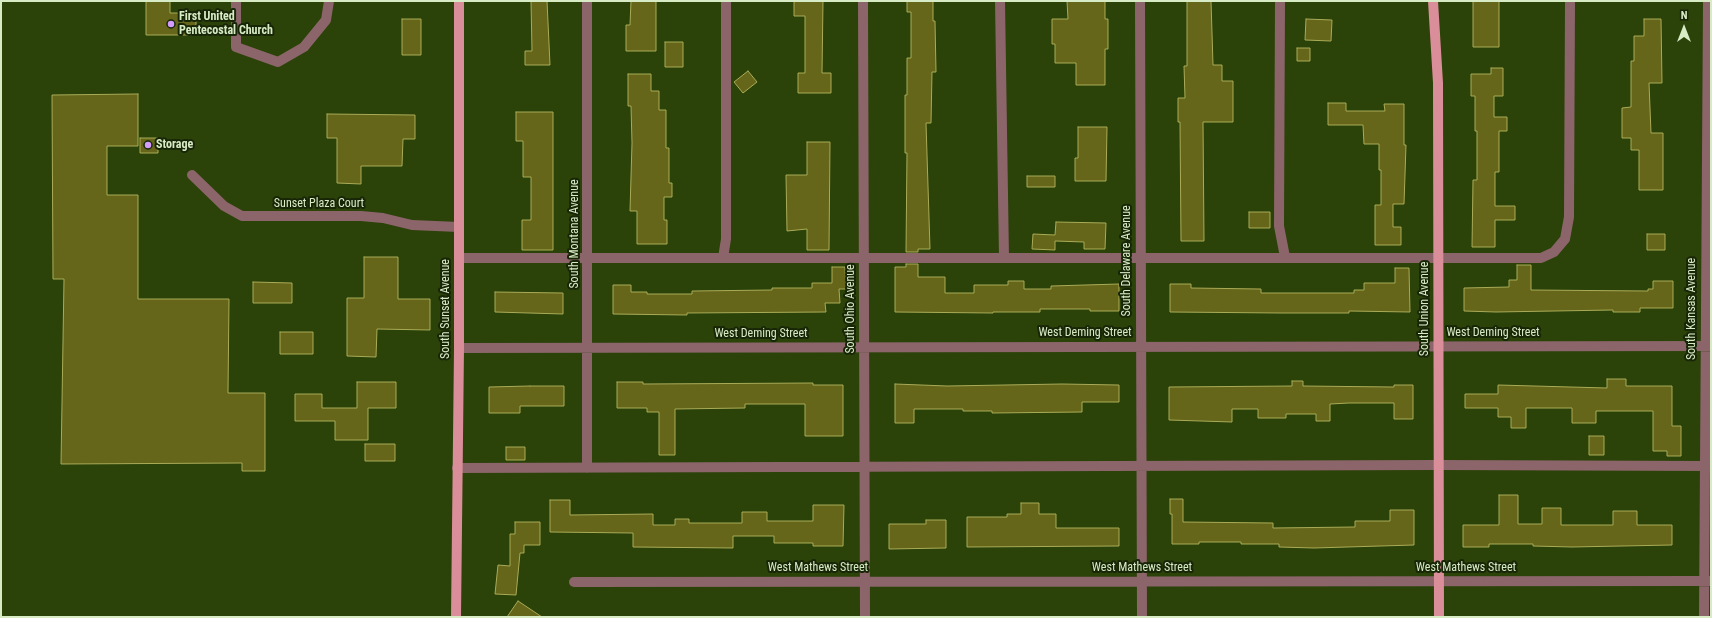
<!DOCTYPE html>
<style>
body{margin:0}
#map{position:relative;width:1712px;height:618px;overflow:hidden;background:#2b4209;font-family:"Roboto Condensed",sans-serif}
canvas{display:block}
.frame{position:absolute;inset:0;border:2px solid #d7ebc5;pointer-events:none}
.north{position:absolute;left:1664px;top:8px;width:40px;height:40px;-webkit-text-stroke:3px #182608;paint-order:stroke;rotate:0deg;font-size:11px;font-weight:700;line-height:16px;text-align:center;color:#d7ebc5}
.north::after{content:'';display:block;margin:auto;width:14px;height:18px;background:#d7ebc5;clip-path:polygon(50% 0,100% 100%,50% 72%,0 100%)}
</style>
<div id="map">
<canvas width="1712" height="618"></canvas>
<div class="frame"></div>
<div class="north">N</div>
</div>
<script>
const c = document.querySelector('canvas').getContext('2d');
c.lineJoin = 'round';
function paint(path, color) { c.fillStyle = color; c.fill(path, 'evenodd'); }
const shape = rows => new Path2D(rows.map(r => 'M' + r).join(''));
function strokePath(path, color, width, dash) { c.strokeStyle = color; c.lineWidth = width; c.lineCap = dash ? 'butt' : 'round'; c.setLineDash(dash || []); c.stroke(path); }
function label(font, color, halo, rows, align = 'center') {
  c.font = font + ' "Roboto Condensed",sans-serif'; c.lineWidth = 4; c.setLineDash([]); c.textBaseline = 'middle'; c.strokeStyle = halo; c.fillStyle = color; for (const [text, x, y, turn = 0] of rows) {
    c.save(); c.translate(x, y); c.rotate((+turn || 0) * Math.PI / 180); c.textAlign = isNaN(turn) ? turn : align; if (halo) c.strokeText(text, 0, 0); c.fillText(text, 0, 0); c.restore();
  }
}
const building = shape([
 [146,1,170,1,170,13,196,13,196,35,146,35,146,1],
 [531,1,547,1,550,65,525,65,525,51,532,51,531,1],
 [631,1,656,1,656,51,626,51,626,25,630,25,631,1],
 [794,1,823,1,822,73,831,73,831,93,798,93,798,73,805,73,805,16,794,16,794,1],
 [907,1,933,1,933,21,935,21,936,72,932,72,931,123,926,123,930,249,918,249,918,252,906,252,907,153,905,153,905,95,907,95,907,58,911,58,911,12,907,12,907,1],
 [1067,1,1105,1,1105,19,1108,19,1108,49,1105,49,1105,85,1076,85,1076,63,1055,63,1055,44,1052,44,1052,19,1068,19,1067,1],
 [1187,1,1211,1,1213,65,1222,65,1222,81,1233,81,1233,122,1203,122,1204,241,1181,241,1180,122,1178,122,1178,98,1185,98,1184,66,1187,66,1187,1],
 [1473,1,1499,1,1499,47,1473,47,1473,1],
 [402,19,421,19,421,55,402,55,402,19],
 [1306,19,1332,20,1331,41,1305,40,1306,19],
 [1644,19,1661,19,1662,83,1649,83,1651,133,1663,133,1663,190,1639,190,1639,150,1631,150,1631,138,1622,138,1622,108,1631,107,1631,61,1634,61,1634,36,1644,36,1644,19],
 [665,42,683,42,683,67,665,67,665,42],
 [1297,48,1310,48,1310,61,1297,61,1297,48],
 [1491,68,1503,68,1503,96,1494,96,1494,117,1507,117,1507,131,1499,131,1499,172,1495,172,1495,206,1515,206,1515,220,1495,220,1495,247,1472,247,1473,180,1477,180,1477,131,1475,131,1475,96,1471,96,1471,74,1491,74,1491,68],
 [748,71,757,82,743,93,734,82,748,71],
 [628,74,651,74,651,91,659,91,659,110,666,110,666,148,669,148,669,183,672,183,672,197,664,197,664,220,667,220,667,244,637,244,637,211,630,211,632,143,631,106,628,106,628,74],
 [138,94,138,146,107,146,107,195,138,195,138,299,229,299,228,393,265,393,265,471,242,471,242,463,61,464,64,279,53,279,52,95,138,94],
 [1328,103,1346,103,1346,111,1385,111,1384,104,1404,104,1404,145,1406,145,1404,204,1393,204,1393,227,1401,227,1401,245,1375,245,1375,205,1381,205,1381,170,1379,170,1379,144,1364,144,1363,125,1328,125,1328,103],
 [516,112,553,112,553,250,522,250,522,220,531,220,531,177,523,177,523,141,516,141,516,112],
 [327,114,415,115,415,139,403,139,402,166,361,166,361,184,337,183,337,138,327,138,327,114],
 [1078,127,1107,127,1106,181,1075,181,1075,158,1078,158,1078,127],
 [140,138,158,138,158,153,140,153,140,138],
 [807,142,830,142,829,250,807,250,807,229,787,231,786,175,807,175,807,142],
 [1027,176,1055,176,1055,187,1027,187,1027,176],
 [1249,212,1270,212,1270,228,1249,228,1249,212],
 [1056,222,1106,223,1105,249,1084,249,1084,242,1055,241,1055,250,1032,249,1033,234,1055,235,1056,222],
 [1647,234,1665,234,1665,250,1647,250,1647,234],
 [364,257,398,257,398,299,430,299,430,330,377,329,376,357,347,356,347,298,364,298,364,257],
 [906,264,918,264,918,277,945,277,945,293,974,293,974,285,1008,285,1008,281,1024,281,1024,289,1051,289,1051,286,1119,284,1119,311,1090,311,1090,309,1040,309,1040,312,993,312,993,313,895,312,895,267,906,267,906,264],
 [1517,265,1531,265,1531,290,1648,291,1648,289,1653,289,1653,281,1673,281,1673,308,1640,308,1640,312,1613,312,1613,310,1496,312,1464,311,1464,288,1509,287,1509,280,1517,280,1517,265],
 [832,267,845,267,846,289,839,289,840,303,825,303,826,312,687,313,687,315,613,314,613,285,631,285,631,292,647,292,647,294,692,294,692,291,772,290,772,288,812,288,812,283,832,283,832,267],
 [1395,268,1409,268,1410,312,1349,311,1349,313,1280,313,1170,312,1170,284,1191,284,1191,288,1261,289,1261,293,1354,293,1354,290,1364,290,1364,283,1395,283,1395,268],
 [253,282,292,283,292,303,253,303,253,282],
 [495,292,563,293,563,314,495,312,495,292],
 [280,332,313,332,313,354,280,354,280,332],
 [1607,379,1626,379,1626,386,1672,386,1672,426,1681,426,1681,456,1667,456,1667,451,1653,451,1653,411,1596,411,1596,423,1572,423,1572,408,1526,408,1526,428,1511,428,1511,417,1498,417,1498,408,1465,408,1465,394,1498,394,1498,385,1607,388,1607,379],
 [1292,381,1303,381,1303,386,1394,387,1394,385,1413,385,1413,419,1394,419,1394,403,1349,403,1330,404,1330,421,1316,421,1316,414,1286,414,1286,418,1258,418,1258,409,1232,409,1232,422,1169,420,1169,387,1292,386,1292,381],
 [357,382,396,382,396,408,368,408,368,440,335,440,335,421,295,421,295,394,322,394,322,408,357,408,357,382],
 [617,382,643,382,643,384,813,383,813,385,843,385,843,436,805,436,805,404,745,404,745,408,675,409,675,455,659,455,659,412,647,412,647,408,617,408,617,382],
 [895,384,947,386,1062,384,1119,385,1119,402,1082,402,1082,412,992,413,992,411,963,411,963,409,914,409,914,423,895,423,895,384],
 [530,386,564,386,564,406,520,406,520,413,489,413,489,387,530,386],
 [1589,436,1604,436,1604,455,1589,455,1589,436],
 [365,444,395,444,395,461,365,461,365,444],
 [506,447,525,447,525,460,506,460,506,447],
 [1499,495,1518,495,1518,524,1542,524,1542,508,1561,508,1561,525,1613,525,1613,511,1637,511,1637,525,1672,525,1672,545,1572,547,1533,546,1533,544,1489,544,1489,547,1463,547,1463,525,1499,525,1499,495],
 [1170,499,1183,499,1183,522,1273,523,1273,528,1355,527,1355,521,1390,521,1390,510,1414,510,1414,545,1314,548,1279,547,1279,544,1241,544,1241,542,1199,542,1199,544,1172,544,1172,514,1170,514,1170,499],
 [550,500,570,500,570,515,653,514,653,525,675,525,675,519,689,519,689,523,742,523,742,512,767,512,767,521,813,521,813,505,844,505,843,546,813,546,813,543,774,543,774,536,733,536,733,548,633,547,633,533,550,532,550,500],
 [1021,503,1039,503,1039,514,1056,514,1056,528,1119,528,1119,546,967,547,967,517,1007,517,1007,514,1021,514,1021,503],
 [926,520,946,520,946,548,889,549,889,524,926,524,926,520],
 [515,522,540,522,540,545,524,545,524,553,520,553,516,595,495,594,498,565,510,566,510,534,515,534,515,522],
 [518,601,542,617,507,617,518,601]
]);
paint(building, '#66661b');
strokePath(building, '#a9ab57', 1);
strokePath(shape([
 [236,1,236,47,278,62,304,47,326,20,329,1],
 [863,1,865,617],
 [1000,1,1004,258],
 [1140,1,1142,617],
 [1280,1,1279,226,1285,257],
 [192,175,224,206,242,216,361,216,383,218,412,225,459,227],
 [459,258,1541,258,1554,252,1565,239,1569,217,1570,1],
 [723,258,726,239,726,1],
 [459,348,1711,346],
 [457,468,1438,465,1711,466],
 [587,468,587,1],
 [574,582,1711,581],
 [1704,617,1708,1]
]), '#8b656a', 10);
strokePath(shape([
 [1433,1,1438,83,1439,617],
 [456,617,459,348,459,1]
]), '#d98e99', 10);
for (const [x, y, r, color] of [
 [171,24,4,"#d49cfc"],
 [148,145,4,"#d49cfc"]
]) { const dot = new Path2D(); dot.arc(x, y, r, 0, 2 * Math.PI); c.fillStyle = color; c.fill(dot); strokePath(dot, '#182608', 1.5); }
label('bold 12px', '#d7ebc5', '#182608', [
 ["First United",179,17],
 ["Pentecostal Church",179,31],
 ["Storage",156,145]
], 'left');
label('12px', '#d7ebc5', '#182608', [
 ["Sunset Plaza Court",319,204],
 ["South Montana Avenue",575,234,-90],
 ["South Delaware Avenue",1127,261,-90],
 ["South Sunset Avenue",446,309,-90],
 ["South Ohio Avenue",851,309,-90],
 ["South Union Avenue",1425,309,-90],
 ["South Kansas Avenue",1692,309,-90],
 ["West Deming Street",1085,333],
 ["West Deming Street",1493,333],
 ["West Deming Street",761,334],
 ["West Mathews Street",818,568],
 ["West Mathews Street",1142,568],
 ["West Mathews Street",1466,568]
]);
</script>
